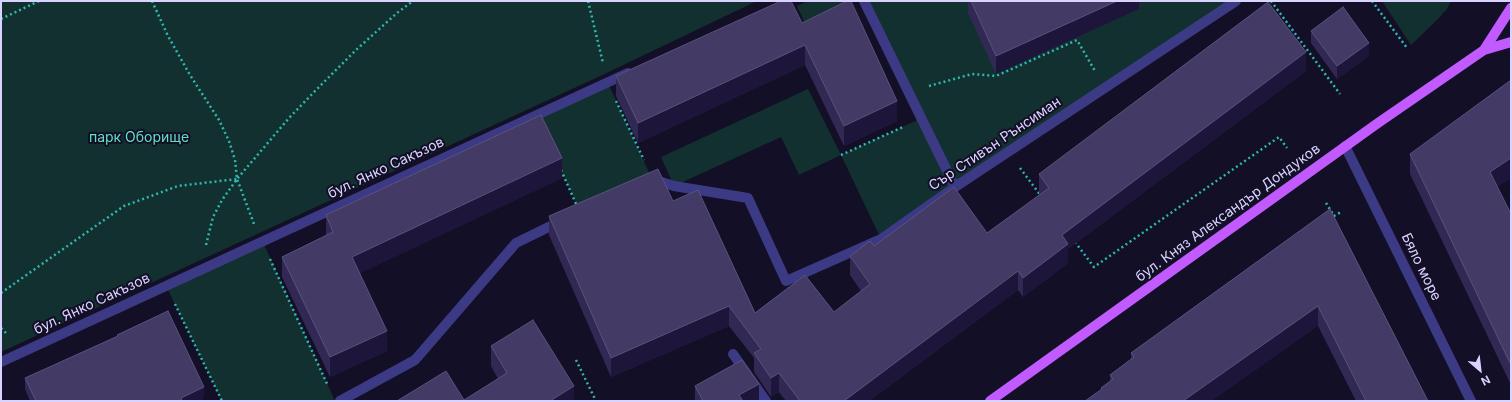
<!DOCTYPE html>
<meta charset="utf-8">
<style>
body{margin:0}
#map{position:relative;width:1512px;height:402px;overflow:hidden;background:#130f26;font-family:Inter,sans-serif}
canvas{display:block}
.frame{position:absolute;inset:0;border:2px solid #d9d4ff;pointer-events:none}
.north{position:absolute;left:1460px;top:350px;width:40px;height:40px;-webkit-text-stroke:3px #130f26;paint-order:stroke;rotate:152deg;font-size:11px;font-weight:700;line-height:16px;text-align:center;color:#d9d4ff}
.north::after{content:'';display:block;margin:auto;width:14px;height:18px;background:#d9d4ff;clip-path:polygon(50% 0,100% 100%,50% 72%,0 100%)}
</style>
<div id="map">
<canvas width="1512" height="402"></canvas>
<div class="frame"></div>
<div class="north">N</div>
</div>
<script>
const c = document.querySelector('canvas').getContext('2d');
c.lineJoin = 'round';
function paint(path, color) { c.fillStyle = color; c.fill(path, 'evenodd'); }
const shape = rows => new Path2D(rows.map(r => 'M' + r).join(''));
function strokePath(path, color, width, dash) { c.strokeStyle = color; c.lineWidth = width; c.lineCap = dash ? 'butt' : 'round'; c.setLineDash(dash || []); c.stroke(path); }
function label(font, color, halo, rows, align = 'center') {
  c.font = font + ' Inter,sans-serif'; c.lineWidth = 4; c.setLineDash([]); c.textBaseline = 'middle'; c.strokeStyle = halo; c.fillStyle = color; for (const [text, x, y, turn = 0] of rows) {
    c.save(); c.translate(x, y); c.rotate((+turn || 0) * Math.PI / 180); c.textAlign = isNaN(turn) ? turn : align; if (halo) c.strokeText(text, 0, 0); c.fillText(text, 0, 0); c.restore();
  }
}
paint(shape([
 [1,1,757,1,596,78,1,352],
 [808,1,843,1,849,12,809,32,797,6],
 [864,1,1236,1,881,239,841,155,799,175,781,137,674,186,661,157,808,89,841,155,920,119],
 [1382,1,1451,1,1447,9,1438,19,1411,45],
 [608,83,652,179,580,211,535,115],
 [262,240,335,401,222,401,166,286]
]), '#12302f');
strokePath(shape([
 [152,1,168,36,190,75,219,120,229,141,235,160,237,179,254,224],
 [588,1,603,63],
 [1271,1,1340,94],
 [1372,1,1407,48],
 [1,19,39,1],
 [929,86,972,74,996,76,1077,40,1095,71],
 [616,101,644,160],
 [841,155,903,127],
 [1020,168,1041,196],
 [561,170,577,206],
 [1326,203,1334,216,1341,212],
 [1075,242,1094,267,1279,137,1287,148],
 [206,245,213,217,222,200,237,179,289,118,316,90,356,50,397,13,413,1],
 [270,259,328,386],
 [1,293,124,206,178,186,237,179],
 [175,304,222,401],
 [1,328,8,335],
 [576,360,596,401]
]), '#2fb8b0', 2.5, [2, 3]);
strokePath(shape([
 [864,1,955,187],
 [1345,146,1471,401],
 [652,179,674,186,748,198,786,281,881,239,955,187,1236,1],
 [733,354,766,401],
 [1,362,628,73],
 [340,401,415,360,516,243,561,221]
]), '#3d3a85', 10);
strokePath(shape([
 [1484,50,1511,8],
 [990,401,1378,123,1484,50,1511,42]
]), '#c25bff', 10);
paint(shape([
 [968,1,1139,1,1139,9,996,74,968,13],
 [802,23,897,121,844,146,805,65,638,143,616,96,616,76],
 [1311,31,1369,56,1337,79,1311,43],
 [1306,71,1068,249,1068,263,1023,297,1018,290,869,401,786,401,779,392,771,397,754,372,754,358,729,326,611,377,549,235,549,216,673,201,755,313,834,312,861,291,850,275,850,256,874,246,987,233,1040,195,1039,193,1039,174],
 [1410,154,1511,178,1497,187,1511,214,1511,385,1410,174],
 [562,178,360,273,387,351,330,377,282,277,282,257,326,236,326,215],
 [1330,209,1428,401,1356,401,1318,326,1101,390,1101,388,1110,381,1110,375,1131,359,1131,353],
 [117,335,204,398,198,401,30,401,25,389,25,378,117,337],
 [491,346,574,401,464,400,498,379,491,366],
 [695,386,759,401,695,401]
]), '#312854');
paint(shape([
 [1117,1,1139,1,1139,9,996,74,996,56],
 [1369,43,1369,56,1337,79,1337,66],
 [805,45,805,65,638,143,638,123],
 [1306,52,1306,71,1068,249,1068,263,1023,297,1023,278,1062,235],
 [897,101,897,121,844,146,844,126],
 [562,158,562,178,352,277,352,257],
 [1511,158,1511,178,1490,192,1490,172],
 [1018,271,1018,290,869,401,844,401],
 [729,306,729,326,611,377,611,358],
 [1318,306,1318,326,1212,401,1183,401],
 [387,331,387,351,330,377,330,357],
 [779,373,779,392,771,397,771,378],
 [759,384,759,401,739,401,739,395],
 [574,386,574,401,550,401],
 [204,387,204,398,198,401,181,401,181,398]
]), '#1d163a');
const building = shape([
 [781,1,791,1,802,23,847,1,851,1,897,101,844,126,805,45,638,123,616,76,781,1],
 [971,1,1117,1,996,56,971,1],
 [1268,2,1306,52,1062,235,1068,244,1023,278,1018,271,844,401,800,401,779,373,771,378,754,353,761,349,729,306,611,358,549,216,658,169,673,201,698,190,755,313,805,275,834,312,870,284,850,256,870,241,874,246,954,187,987,233,1049,188,1039,174,1268,2],
 [1343,7,1369,43,1337,66,1311,31,1343,7],
 [1511,80,1511,158,1490,172,1511,214,1511,365,1410,154,1511,80],
 [541,115,562,158,352,257,387,331,330,357,282,257,333,232,326,215,541,115],
 [1330,209,1428,401,1366,401,1318,306,1183,401,1085,401,1102,389,1101,388,1113,379,1110,375,1134,357,1131,353,1330,209],
 [168,311,204,387,181,398,182,401,36,401,25,378,118,336,117,335,168,311],
 [533,320,574,386,550,401,397,401,446,371,464,400,507,373,491,346,533,320],
 [742,360,759,384,739,395,743,401,703,401,695,386,742,360]
]);
paint(building, '#433a66');
strokePath(building, '#5a527e', 1);
label('14px', '#5fe0c0', '#130f26', [
 ["парк Оборище",139,138]
]);
label('14px', '#d9d4ff', '#130f26', [
 ["Сър Стивън Рънсиман",995,144,-34],
 ["бул. Янко Сакъзов",386,168,-25],
 ["бул. Княз Александър Дондуков",1228,213,-36],
 ["Бяло море",1421,267,64],
 ["бул. Янко Сакъзов",92,304,-25]
]);
</script>
